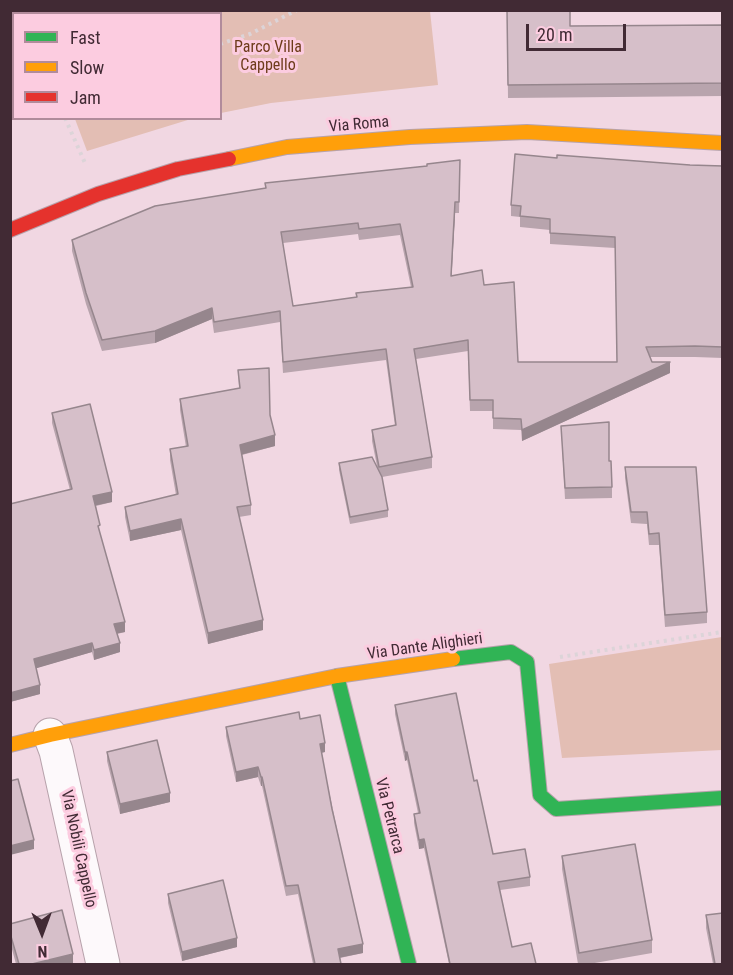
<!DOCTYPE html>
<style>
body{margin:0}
#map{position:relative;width:733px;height:975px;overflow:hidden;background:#f1d7e2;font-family:"Roboto Condensed",sans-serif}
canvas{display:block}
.frame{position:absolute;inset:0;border:12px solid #412a34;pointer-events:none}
.legend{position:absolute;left:12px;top:12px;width:210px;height:108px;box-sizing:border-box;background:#fccce0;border:2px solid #b18b9b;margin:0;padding:8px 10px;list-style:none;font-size:18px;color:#412a34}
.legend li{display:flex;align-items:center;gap:12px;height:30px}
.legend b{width:30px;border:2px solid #b18b9b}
.north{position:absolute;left:12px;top:903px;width:60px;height:60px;-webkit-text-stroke:4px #fccce0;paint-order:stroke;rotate:179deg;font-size:16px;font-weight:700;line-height:24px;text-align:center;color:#412a34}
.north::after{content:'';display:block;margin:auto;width:21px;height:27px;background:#412a34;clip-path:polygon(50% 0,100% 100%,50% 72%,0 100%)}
.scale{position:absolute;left:526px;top:24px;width:100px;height:27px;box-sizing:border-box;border:3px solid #412a34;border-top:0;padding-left:8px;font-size:18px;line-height:21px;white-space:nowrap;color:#412a34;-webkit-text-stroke:4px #fccce0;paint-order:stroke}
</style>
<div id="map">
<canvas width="733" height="975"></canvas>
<div class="frame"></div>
<ul class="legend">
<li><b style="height:8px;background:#30b455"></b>Fast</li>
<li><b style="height:8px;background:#ff9f0a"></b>Slow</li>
<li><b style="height:8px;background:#e5322d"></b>Jam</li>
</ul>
<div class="north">N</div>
<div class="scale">20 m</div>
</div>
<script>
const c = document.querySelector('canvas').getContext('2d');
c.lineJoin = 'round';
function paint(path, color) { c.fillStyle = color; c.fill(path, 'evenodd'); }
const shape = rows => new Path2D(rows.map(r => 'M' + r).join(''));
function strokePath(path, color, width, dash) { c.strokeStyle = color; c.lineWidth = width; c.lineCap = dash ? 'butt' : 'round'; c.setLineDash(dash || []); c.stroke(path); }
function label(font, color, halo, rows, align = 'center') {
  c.font = font + ' "Roboto Condensed",sans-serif'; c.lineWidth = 6; c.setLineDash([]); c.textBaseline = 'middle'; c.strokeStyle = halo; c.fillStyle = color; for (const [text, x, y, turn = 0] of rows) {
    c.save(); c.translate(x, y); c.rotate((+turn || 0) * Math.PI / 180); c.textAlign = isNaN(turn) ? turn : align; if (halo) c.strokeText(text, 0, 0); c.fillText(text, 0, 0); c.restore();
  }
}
paint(shape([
 [30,11,430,11,438,85,271,103,221,113,220,14,32,14],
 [75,119,75,118,191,119,87,151],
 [722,637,722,750,562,758,549,664]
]), '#e3beb4');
const street = shape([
 [50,735,56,751,103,964]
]);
const fast = shape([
 [453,659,511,652,527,662,540,795,556,809,722,798],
 [337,676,409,964]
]);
const slow = shape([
 [229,159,287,147,410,137,527,132,722,143],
 [10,745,50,735,337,676,453,659]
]);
const jam = shape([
 [10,230,98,194,178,169,229,159]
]);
strokePath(street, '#b7a2ab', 35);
strokePath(fast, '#b7a2ab', 16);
strokePath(slow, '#b7a2ab', 16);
strokePath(jam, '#b7a2ab', 16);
strokePath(shape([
 [18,10,20,14],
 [41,10,43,14],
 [182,14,184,10],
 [220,44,250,34,297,10],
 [65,118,85,163],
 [560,657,722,632]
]), '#dcd4d8', 4, [3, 4.5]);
strokePath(street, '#fdf9fb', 33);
strokePath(fast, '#30b455', 14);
strokePath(slow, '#ff9f0a', 14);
strokePath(jam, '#e5322d', 14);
paint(shape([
 [507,10,570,26,723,25,723,96,508,98],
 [557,158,690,165,723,166,723,358,695,357,650,357,652,362,670,373,522,441,521,430,493,429,493,411,470,411,468,351,416,359,432,457,432,468,382,477,388,510,388,517,350,524,339,470,339,463,377,466,372,441,372,430,395,426,386,360,283,373,280,322,214,333,212,319,155,343,102,351,86,304,72,251,72,240,265,188,265,183,427,166,460,160,459,213,455,213,451,276,484,285,518,362,617,362,615,248,550,244,550,230,520,227,520,217,511,216,511,205],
 [358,234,359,240,400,235,411,287,356,293,356,297,293,306,283,243],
 [238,370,270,415,275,446,242,455,251,505,251,515,239,517,263,630,208,644,181,530,130,541,125,517,125,507,176,495,170,460,170,449,186,447,180,410,180,399,239,388],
 [52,413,112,502,96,506,100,535,125,632,117,634,120,652,94,660,92,652,36,668,40,694,10,702,70,490,52,423],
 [561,426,609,461,612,487,612,498,565,499],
 [625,467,707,612,707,623,665,627,659,545,649,545,647,524,631,523,625,478],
 [395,705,474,781,493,854,530,877,530,886,500,890,512,947,536,964,449,964,424,848,419,849,414,823,414,814,418,813,407,760,405,761,395,714],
 [300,719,325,752,321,753,363,953,340,958,341,964,313,964,298,894,286,896,262,786,261,786,258,777,236,782,226,736,226,727],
 [107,752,170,802,120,814,107,761],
 [562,856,652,940,652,953,589,964,578,964,562,869],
 [168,894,237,947,182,961,168,903],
 [706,915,723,964,713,964,706,928],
 [10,924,73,963,67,964,16,964,10,942]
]), '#b8a4ad');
paint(shape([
 [455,202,455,213,451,287,451,276],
 [212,308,212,319,155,343,155,331],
 [670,362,670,373,522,441,522,430],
 [275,435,275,446,240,455,240,445],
 [112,492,112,502,93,506,93,496],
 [181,519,181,530,130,541,130,531],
 [263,620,263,630,208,644,208,633],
 [125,622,125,632,114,634,114,624],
 [92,643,92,652,34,669,34,659],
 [120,643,120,652,94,660,94,650],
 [40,685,40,694,10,702,10,693],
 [325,743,325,752,320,753,320,744],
 [405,752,407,752,407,760,405,761],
 [258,767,258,777,236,782,236,772],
 [261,777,262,777,262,786,261,786],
 [170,793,170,802,120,814,120,804],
 [424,839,424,848,419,849,419,840],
 [34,840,34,849,10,855,10,846],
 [237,938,237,947,182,961,182,952],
 [363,944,363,953,338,958,338,949],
 [73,954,73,963,67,964,32,964]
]), '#96868d');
const building = shape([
 [507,10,570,10,570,26,723,25,723,83,508,85,507,10],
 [515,154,557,158,557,155,690,165,723,166,723,347,695,346,646,347,652,362,670,362,522,430,521,419,493,418,493,400,470,400,468,340,414,349,432,457,379,467,372,430,396,425,386,349,283,362,280,311,214,322,212,308,155,331,102,340,86,293,72,240,155,206,266,188,265,183,427,166,427,164,460,160,459,202,455,202,451,276,482,270,484,285,514,282,518,362,617,362,615,237,550,233,550,219,520,216,521,206,511,205,515,154],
 [358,223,359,229,400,224,413,287,356,293,357,297,293,306,281,232,358,223],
 [269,368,270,415,275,435,240,445,251,505,237,507,263,620,208,633,181,519,130,531,125,507,178,494,170,449,188,446,180,399,240,388,238,370,269,368],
 [90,404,112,492,93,496,100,525,98,526,125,622,114,624,120,643,94,650,92,643,34,659,40,685,10,693,10,504,72,489,52,413,90,404],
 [609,422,609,461,611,461,612,487,565,488,561,426,609,422],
 [372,457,382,477,388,510,350,517,339,463,372,457],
 [625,467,696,467,707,612,665,615,659,533,649,534,647,512,631,512,625,467],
 [456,693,474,781,477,780,493,854,525,849,530,877,498,882,512,947,531,943,536,964,450,964,424,839,419,840,414,814,420,813,407,752,405,752,395,705,456,693],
 [299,712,300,719,320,715,325,743,320,744,332,809,363,944,338,949,341,964,315,964,298,885,286,886,262,777,261,777,258,767,236,772,226,727,299,712],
 [157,740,170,793,120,804,107,752,157,740],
 [18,779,34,840,10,846,10,781,18,779],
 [635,844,652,940,579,953,562,856,635,844],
 [223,880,237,938,182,952,168,894,223,880],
 [62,910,73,954,32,964,19,964,10,933,10,924,62,910],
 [723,913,723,964,715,964,706,915,723,913]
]);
paint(building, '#d6bfc9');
strokePath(building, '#96868d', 1.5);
label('16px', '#6d3b1a', '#fccce0', [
 ["Parco Villa",268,48],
 ["Cappello",268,66]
]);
label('16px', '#412a34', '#fccce0', [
 ["Via Roma",359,125,-5],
 ["Via Dante Alighieri",425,647,-8],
 ["Via Petrarca",389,816,76],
 ["Via Nobili Cappello",78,849,78]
]);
</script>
